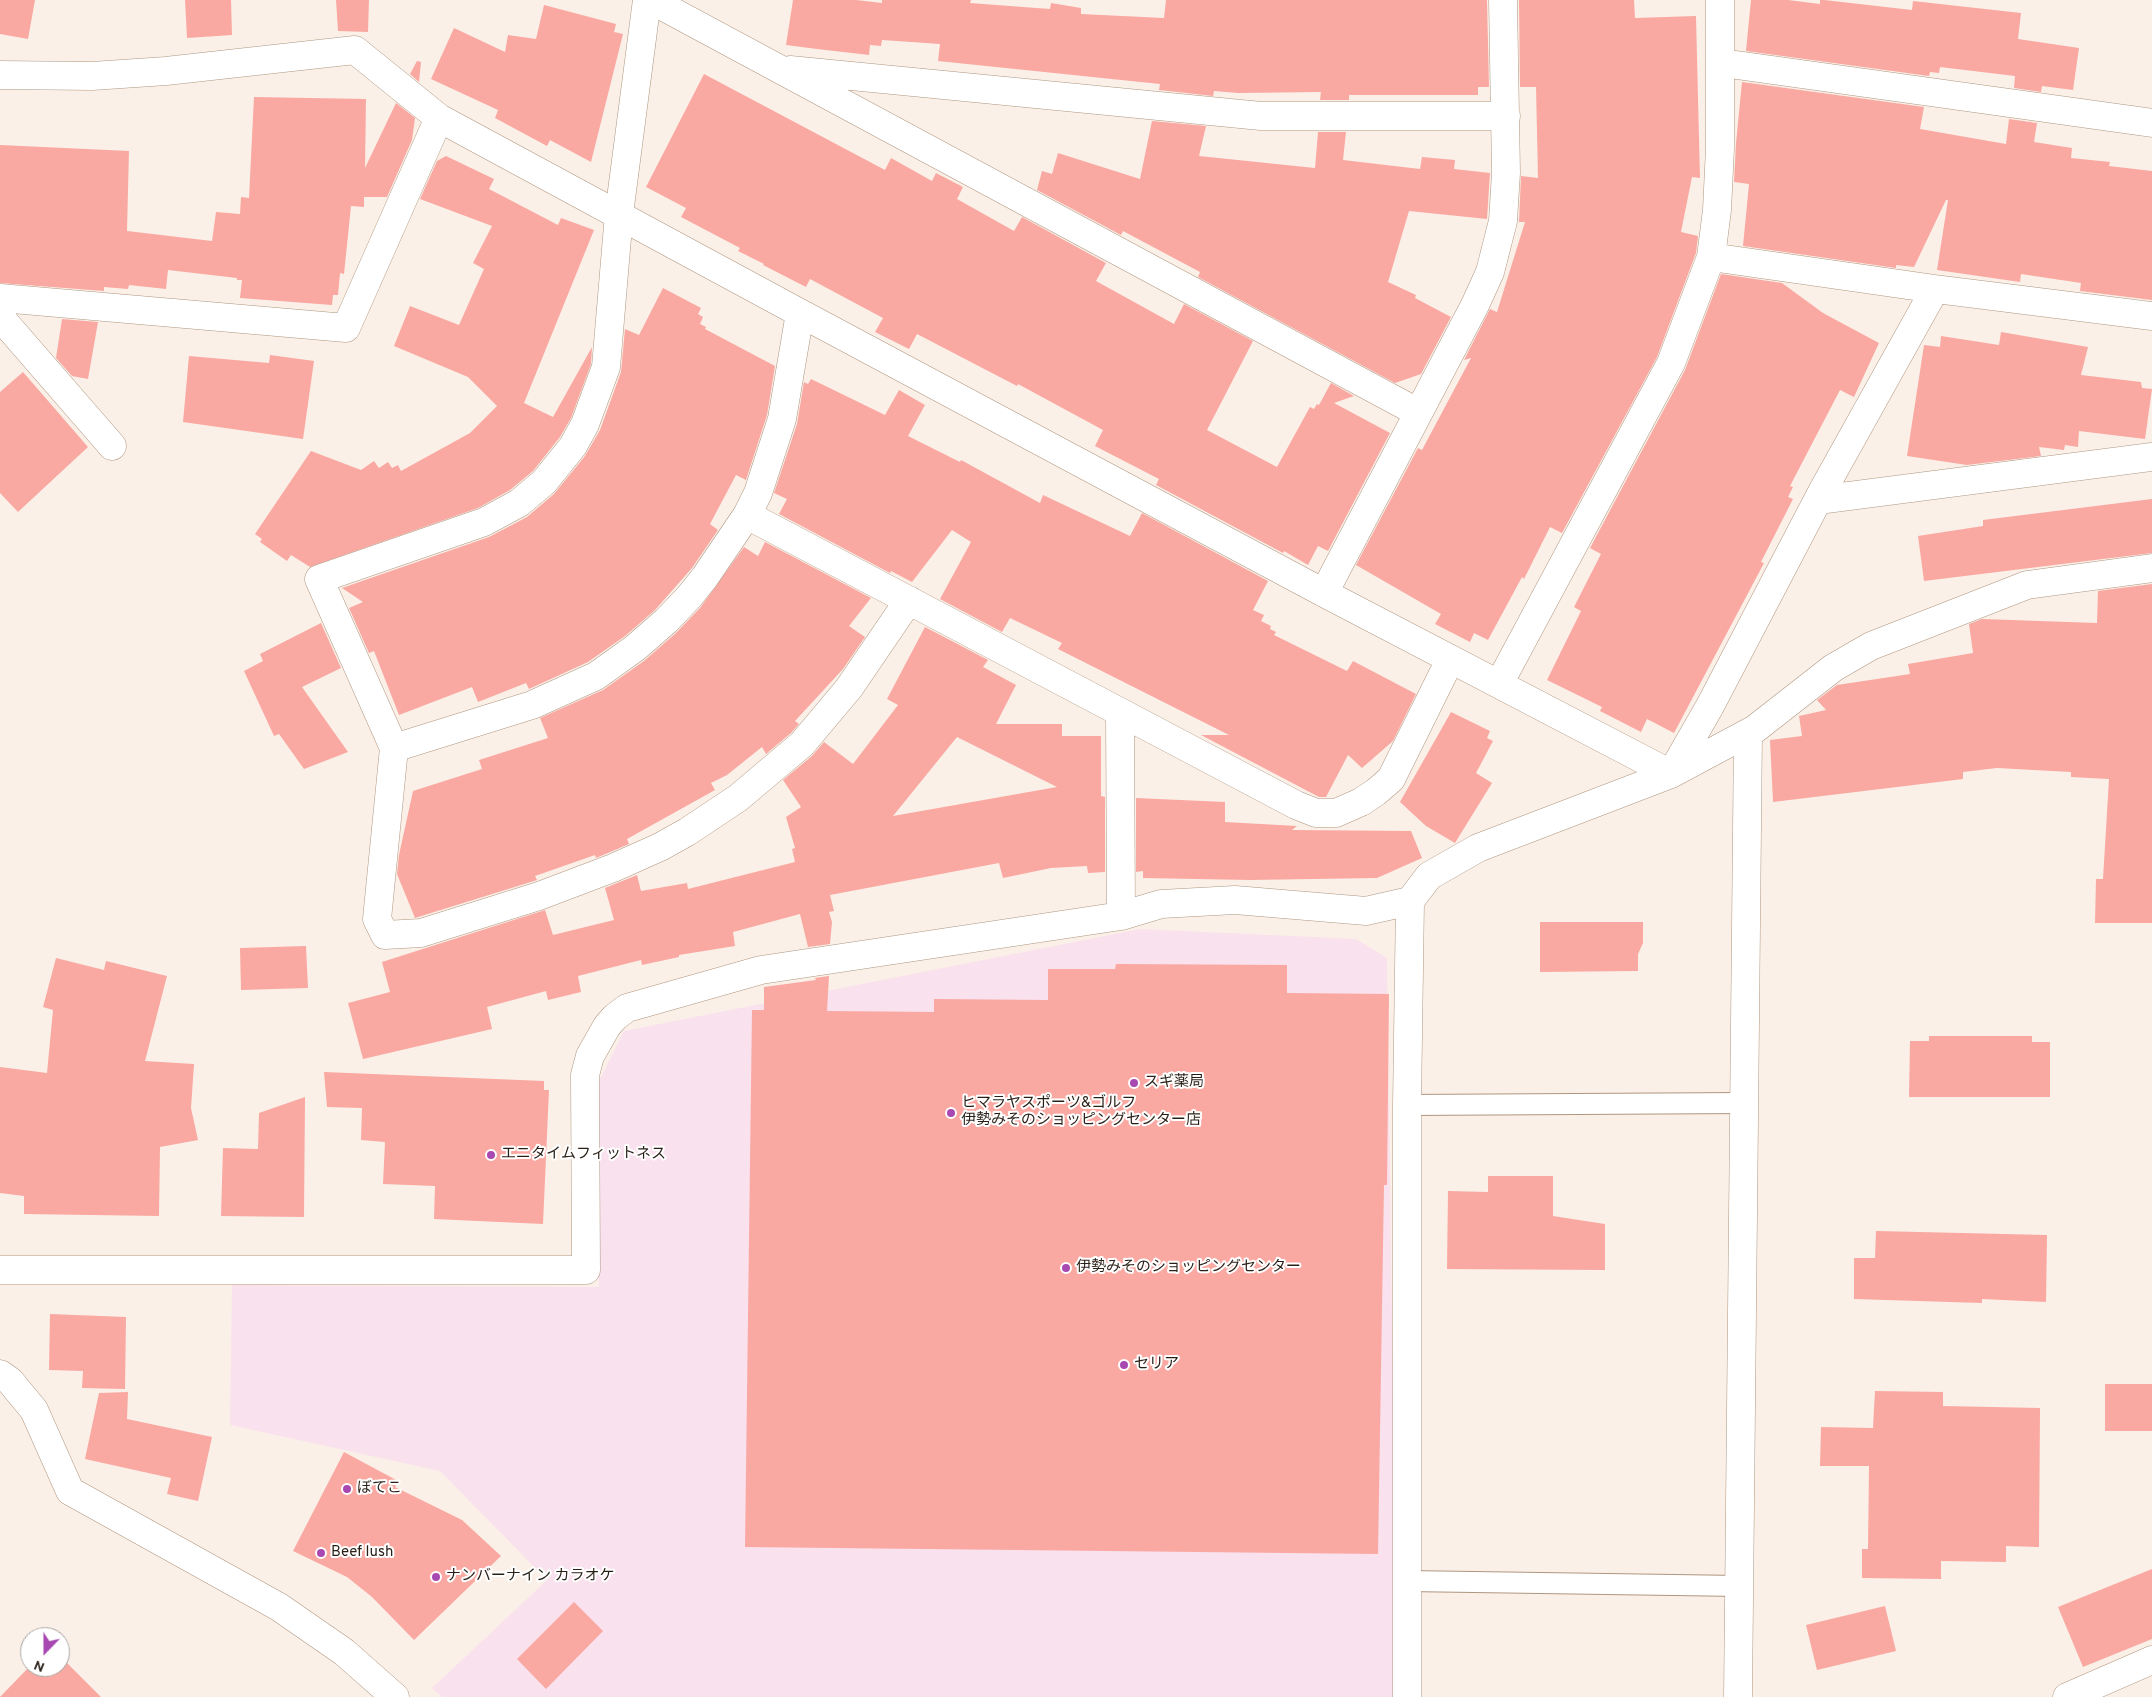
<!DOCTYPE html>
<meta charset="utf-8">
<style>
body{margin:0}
#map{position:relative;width:2152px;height:1697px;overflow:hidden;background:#fbf0e7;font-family:Overpass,sans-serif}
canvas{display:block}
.north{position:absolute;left:20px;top:1627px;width:50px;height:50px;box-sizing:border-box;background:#fff;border:1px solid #a9a5a2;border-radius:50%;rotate:202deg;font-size:14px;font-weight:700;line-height:20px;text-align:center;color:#281f16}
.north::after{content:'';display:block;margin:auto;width:18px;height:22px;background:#a848b1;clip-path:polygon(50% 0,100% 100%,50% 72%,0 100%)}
</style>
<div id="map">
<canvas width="2152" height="1697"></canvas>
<div class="north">N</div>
</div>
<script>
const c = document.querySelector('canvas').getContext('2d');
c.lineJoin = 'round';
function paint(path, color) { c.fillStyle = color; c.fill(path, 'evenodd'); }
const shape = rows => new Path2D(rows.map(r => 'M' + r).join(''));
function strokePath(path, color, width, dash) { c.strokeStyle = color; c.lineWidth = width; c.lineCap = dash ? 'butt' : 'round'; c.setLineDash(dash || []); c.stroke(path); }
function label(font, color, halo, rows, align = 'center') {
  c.font = font + ' Overpass,"Noto Sans JP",sans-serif'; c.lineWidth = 4; c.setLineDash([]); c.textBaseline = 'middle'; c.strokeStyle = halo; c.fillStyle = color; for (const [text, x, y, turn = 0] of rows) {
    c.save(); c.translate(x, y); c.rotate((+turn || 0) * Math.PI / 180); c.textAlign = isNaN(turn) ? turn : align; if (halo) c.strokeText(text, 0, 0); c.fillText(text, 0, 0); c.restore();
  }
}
paint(shape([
 [1140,929,1356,939,1387,958,1397,1697,442,1697,432,1688,547,1580,440,1471,230,1425,232,1285,599,1287,591,1097,624,1031]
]), '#f9e1ed');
paint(shape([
 [0,0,35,0,28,39,0,34],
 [185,0,231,0,232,35,187,38],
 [336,0,369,0,368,32,338,31],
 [793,0,856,0,882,3,882,0,971,0,970,3,1050,9,1051,3,1081,8,1081,14,1164,18,1166,0,1487,0,1489,87,1478,87,1478,95,1349,95,1349,100,1320,100,1321,92,1238,93,1214,91,1213,96,1159,90,1160,84,938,61,940,44,882,40,881,46,870,45,869,55,817,49,786,45],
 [1519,0,1634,0,1635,18,1696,16,1700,178,1692,177,1681,232,1698,236,1696,253,1657,357,1562,533,1550,527,1524,579,1522,577,1488,640,1474,633,1470,642,1435,624,1441,614,1356,565,1418,448,1422,450,1471,358,1464,360,1490,309,1497,312,1525,222,1519,222,1521,176,1538,178,1536,87,1520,87],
 [1751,0,1788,0,1820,4,1820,0,1824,0,1912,10,1913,1,2021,13,2018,39,2079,48,2073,90,2042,86,2041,92,2014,88,2015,76,1940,67,1939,73,1930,72,1929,76,1746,51],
 [544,5,616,24,614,32,623,34,591,162,550,140,547,146,495,118,498,110,431,79,454,28,505,52,508,35,536,39],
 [417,61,421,62,419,82,410,74],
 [704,74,885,170,891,158,932,181,936,173,963,187,957,199,1014,231,1022,217,1106,263,1096,281,1174,324,1184,304,1253,341,1207,430,1277,467,1310,407,1314,409,1317,404,1319,405,1331,383,1354,396,1334,403,1390,433,1328,551,1318,546,1308,565,1284,551,1283,553,1156,485,1159,479,1095,446,1103,430,1018,384,1017,386,917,334,909,349,875,332,883,318,810,279,806,287,763,265,764,264,738,251,740,248,681,217,686,208,646,187],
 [1742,82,1924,107,1920,129,2006,144,2009,119,2037,123,2034,142,2072,148,2071,158,2110,162,2109,166,2152,171,2152,300,2080,291,2081,283,2021,274,2020,282,1937,270,1948,200,1946,200,1914,267,1896,265,1896,268,1743,246,1749,184,1734,182,1736,143],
 [254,97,366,99,365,168,396,103,415,118,412,140,387,197,364,197,364,207,351,206,344,274,340,273,338,295,333,295,332,305,240,298,242,280,237,280,237,278,168,270,166,289,129,285,128,289,104,287,104,291,0,283,0,145,129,151,127,231,212,241,216,212,240,214,241,197,249,198],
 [1152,121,1206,126,1199,156,1315,168,1318,132,1346,132,1343,160,1420,169,1422,157,1455,160,1454,169,1490,173,1487,219,1409,211,1388,282,1416,295,1415,298,1451,317,1421,374,1395,383,1198,277,1200,272,1123,231,1121,235,1037,190,1042,171,1052,174,1058,153,1140,179],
 [446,156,494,179,489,189,558,225,561,218,594,230,524,403,553,417,592,347,591,364,571,418,560,437,533,471,510,490,478,508,310,567,291,555,287,561,260,542,262,539,255,534,311,451,361,470,374,461,379,468,388,462,392,468,398,465,401,471,470,433,497,406,468,377,394,346,410,306,459,325,484,269,473,263,492,226,420,199,437,161],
 [1721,274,1782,283,1823,313,1879,343,1854,397,1840,390,1790,486,1793,487,1788,497,1793,499,1761,562,1764,563,1674,733,1647,719,1641,732,1600,711,1602,707,1547,680,1581,611,1574,607,1601,554,1590,548,1685,370],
 [663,288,701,308,698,314,703,317,700,324,706,327,705,329,775,366,767,415,746,480,736,475,710,524,718,530,692,568,655,610,625,636,588,662,529,689,526,683,478,702,472,687,399,715,374,651,369,653,349,608,363,602,342,588,489,537,527,517,554,494,585,456,600,430,621,372,625,329,639,335],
 [62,319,98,322,88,379,72,376,56,358],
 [2001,332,2088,347,2081,375,2141,382,2142,388,2152,389,2145,439,2079,431,2078,447,2065,445,2064,450,2039,447,2041,456,1967,465,1907,456,1924,345,1940,347,1941,336,1999,345],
 [270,355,314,361,303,439,183,422,189,356,269,363],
 [23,372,88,447,18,512,0,493,0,392],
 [811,379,885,415,899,390,925,405,908,436,960,462,961,460,1040,503,1043,495,1130,536,1142,513,1268,581,1253,610,1264,615,1261,621,1271,626,1270,629,1276,632,1274,635,1347,671,1353,661,1416,694,1393,741,1362,768,1348,755,1326,797,1319,797,1201,735,1229,735,1058,649,1062,643,1010,618,1002,632,940,599,971,542,952,530,912,582,891,571,890,573,779,514,787,499,774,493,797,424,804,382,808,384],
 [2152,499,2152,553,1924,581,1918,536,1983,526,1983,520],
 [765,542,871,598,849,626,865,637,843,669,795,721,799,724,791,733,766,754,762,747,727,775,711,783,715,790,627,839,629,844,596,858,595,855,535,876,537,880,534,881,415,918,397,874,399,855,413,791,482,769,479,760,548,738,540,718,603,690,644,661,676,633,700,608,744,547,758,556],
 [2152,584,2152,923,2095,923,2096,879,2103,879,2109,779,2071,777,2071,772,1997,768,1963,772,1963,779,1773,802,1770,740,1802,736,1799,716,1826,710,1817,700,1837,685,1910,674,1908,664,1973,653,1969,624,1982,619,2097,623,2098,591],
 [321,623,341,668,302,687,348,752,304,769,279,734,274,736,244,671,263,661,260,654],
 [925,627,988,660,983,667,1016,685,996,724,1062,724,1062,736,1101,736,1101,796,1105,797,1105,872,1088,873,1087,866,1051,868,1003,878,999,863,830,895,834,911,829,912,832,922,830,944,808,947,800,914,733,932,735,946,679,955,679,957,642,965,641,960,578,976,581,992,548,1000,546,991,487,1007,492,1029,363,1059,348,1003,390,992,382,962,545,910,553,935,614,920,605,888,637,875,641,891,687,883,688,889,795,862,792,849,795,848,786,817,801,807,783,780,812,756,824,742,853,764,898,705,887,699],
 [957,737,1057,787,893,816],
 [1451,712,1490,731,1487,738,1493,741,1476,773,1492,783,1455,843,1426,826,1400,802],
 [1136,798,1225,802,1225,822,1297,826,1292,830,1411,831,1422,858,1377,878,1250,880,1143,878,1143,871,1136,872],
 [1540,922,1643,922,1643,943,1638,954,1638,971,1540,972],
 [306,946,308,988,241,990,240,948],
 [56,958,104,970,106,961,167,976,145,1061,194,1064,191,1108,198,1140,160,1147,159,1216,24,1214,24,1196,0,1193,0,1067,47,1073,53,1010,43,1007],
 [1116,964,1287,965,1287,993,1389,994,1387,1185,1384,1185,1378,1554,745,1547,752,1010,764,1010,764,987,816,980,815,978,829,976,827,1011,934,1012,934,999,1048,1000,1048,969,1115,969],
 [1929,1036,2032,1036,2032,1042,2050,1042,2050,1097,1909,1097,1910,1041,1929,1041],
 [324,1072,544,1081,544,1090,549,1090,543,1224,434,1219,435,1186,383,1184,385,1142,361,1140,362,1108,327,1107],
 [305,1097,304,1217,221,1216,223,1148,258,1149,259,1113],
 [1488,1176,1553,1176,1553,1216,1605,1224,1605,1270,1447,1269,1448,1191,1488,1192],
 [1876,1231,2047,1235,2046,1302,1982,1299,1982,1303,1854,1299,1854,1258,1875,1258],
 [50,1314,126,1317,125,1389,82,1388,83,1371,49,1370],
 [2105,1384,2152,1384,2152,1431,2105,1431],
 [1875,1391,1943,1392,1943,1406,2040,1408,2039,1547,2006,1546,2006,1562,1941,1561,1941,1579,1862,1578,1862,1549,1868,1549,1869,1466,1820,1466,1821,1427,1873,1428],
 [128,1392,127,1419,212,1437,198,1501,167,1494,171,1478,85,1459,99,1393],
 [344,1452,398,1481,395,1487,462,1520,501,1556,414,1640,372,1597,347,1577,293,1551],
 [2152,1569,2152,1639,2083,1667,2058,1607],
 [574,1602,603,1631,546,1689,517,1659],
 [1885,1606,1896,1651,1817,1670,1806,1625],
 [60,1656,101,1697,0,1697,30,1666,60,1667]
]), '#faa8a2');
const service = shape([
 [1407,1105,1745,1103],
 [1407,1581,1740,1586]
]);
const minor = shape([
 [647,0,619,214,606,367,585,424,573,446,544,482,519,503,484,522,319,579,394,748,377,919,385,935,421,933,539,896,613,868,660,847,687,832,738,798,802,744,849,688,909,600],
 [651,0,1417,412],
 [1722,63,2152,123],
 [790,70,1261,116,1506,116],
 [0,75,92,76,166,71,355,50,439,118,800,313,1324,593,1671,774],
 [1711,257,1935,289,2152,316],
 [0,298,346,328,439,118],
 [0,317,112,446],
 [1818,500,2152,457],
 [747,515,1296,805,1316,813,1336,813,1361,802,1376,792,1391,779,1450,660],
 [1324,593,1475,305,1490,272,1503,221,1506,173,1503,0],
 [1499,684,1671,363,1711,257,1717,210,1720,148,1720,0],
 [1120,713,1121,916],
 [394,748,532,705,596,676,635,648,666,621,689,597,705,577,747,515,758,493,782,419,800,313],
 [1671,774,1710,706,1823,490,1935,289],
 [0,1270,586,1270,585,1075,590,1056,607,1026,615,1017,627,1008,761,970,1121,916,1161,904,1235,900,1366,911,1410,901,1429,876,1478,848,1671,774,1755,729,1833,668,1871,646,2027,585,2152,568],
 [0,1374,10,1381,34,1410,70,1491,279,1607,344,1652,395,1697],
 [1407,1697,1407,1105,1410,901],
 [1738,1697,1748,733],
 [2067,1697,2152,1660]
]);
strokePath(service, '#af9680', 22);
strokePath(minor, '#af9680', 29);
strokePath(service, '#fff', 20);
strokePath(minor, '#fff', 28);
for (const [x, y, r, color] of [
 [1134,1083,5,"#a848b1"],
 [951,1113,5,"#a848b1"],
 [491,1155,5,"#a848b1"],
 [1066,1268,5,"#a848b1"],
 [1124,1365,5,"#a848b1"],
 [347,1489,5,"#a848b1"],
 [321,1553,5,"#a848b1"],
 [436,1577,5,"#a848b1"]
]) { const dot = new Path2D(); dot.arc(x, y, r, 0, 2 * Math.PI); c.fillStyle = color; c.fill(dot); strokePath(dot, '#fff', 2); }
label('15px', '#281f16', '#fff', [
 ["スギ薬局",1144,1083],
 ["ヒマラヤスポーツ&ゴルフ",961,1104],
 ["伊勢みそのショッピングセンター店",961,1121],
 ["エニタイムフィットネス",501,1155],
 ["伊勢みそのショッピングセンター",1076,1268],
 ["セリア",1134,1365],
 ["ぼてこ",357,1489],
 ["Beef lush",331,1553],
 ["ナンバーナイン カラオケ",446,1577]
], 'left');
</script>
